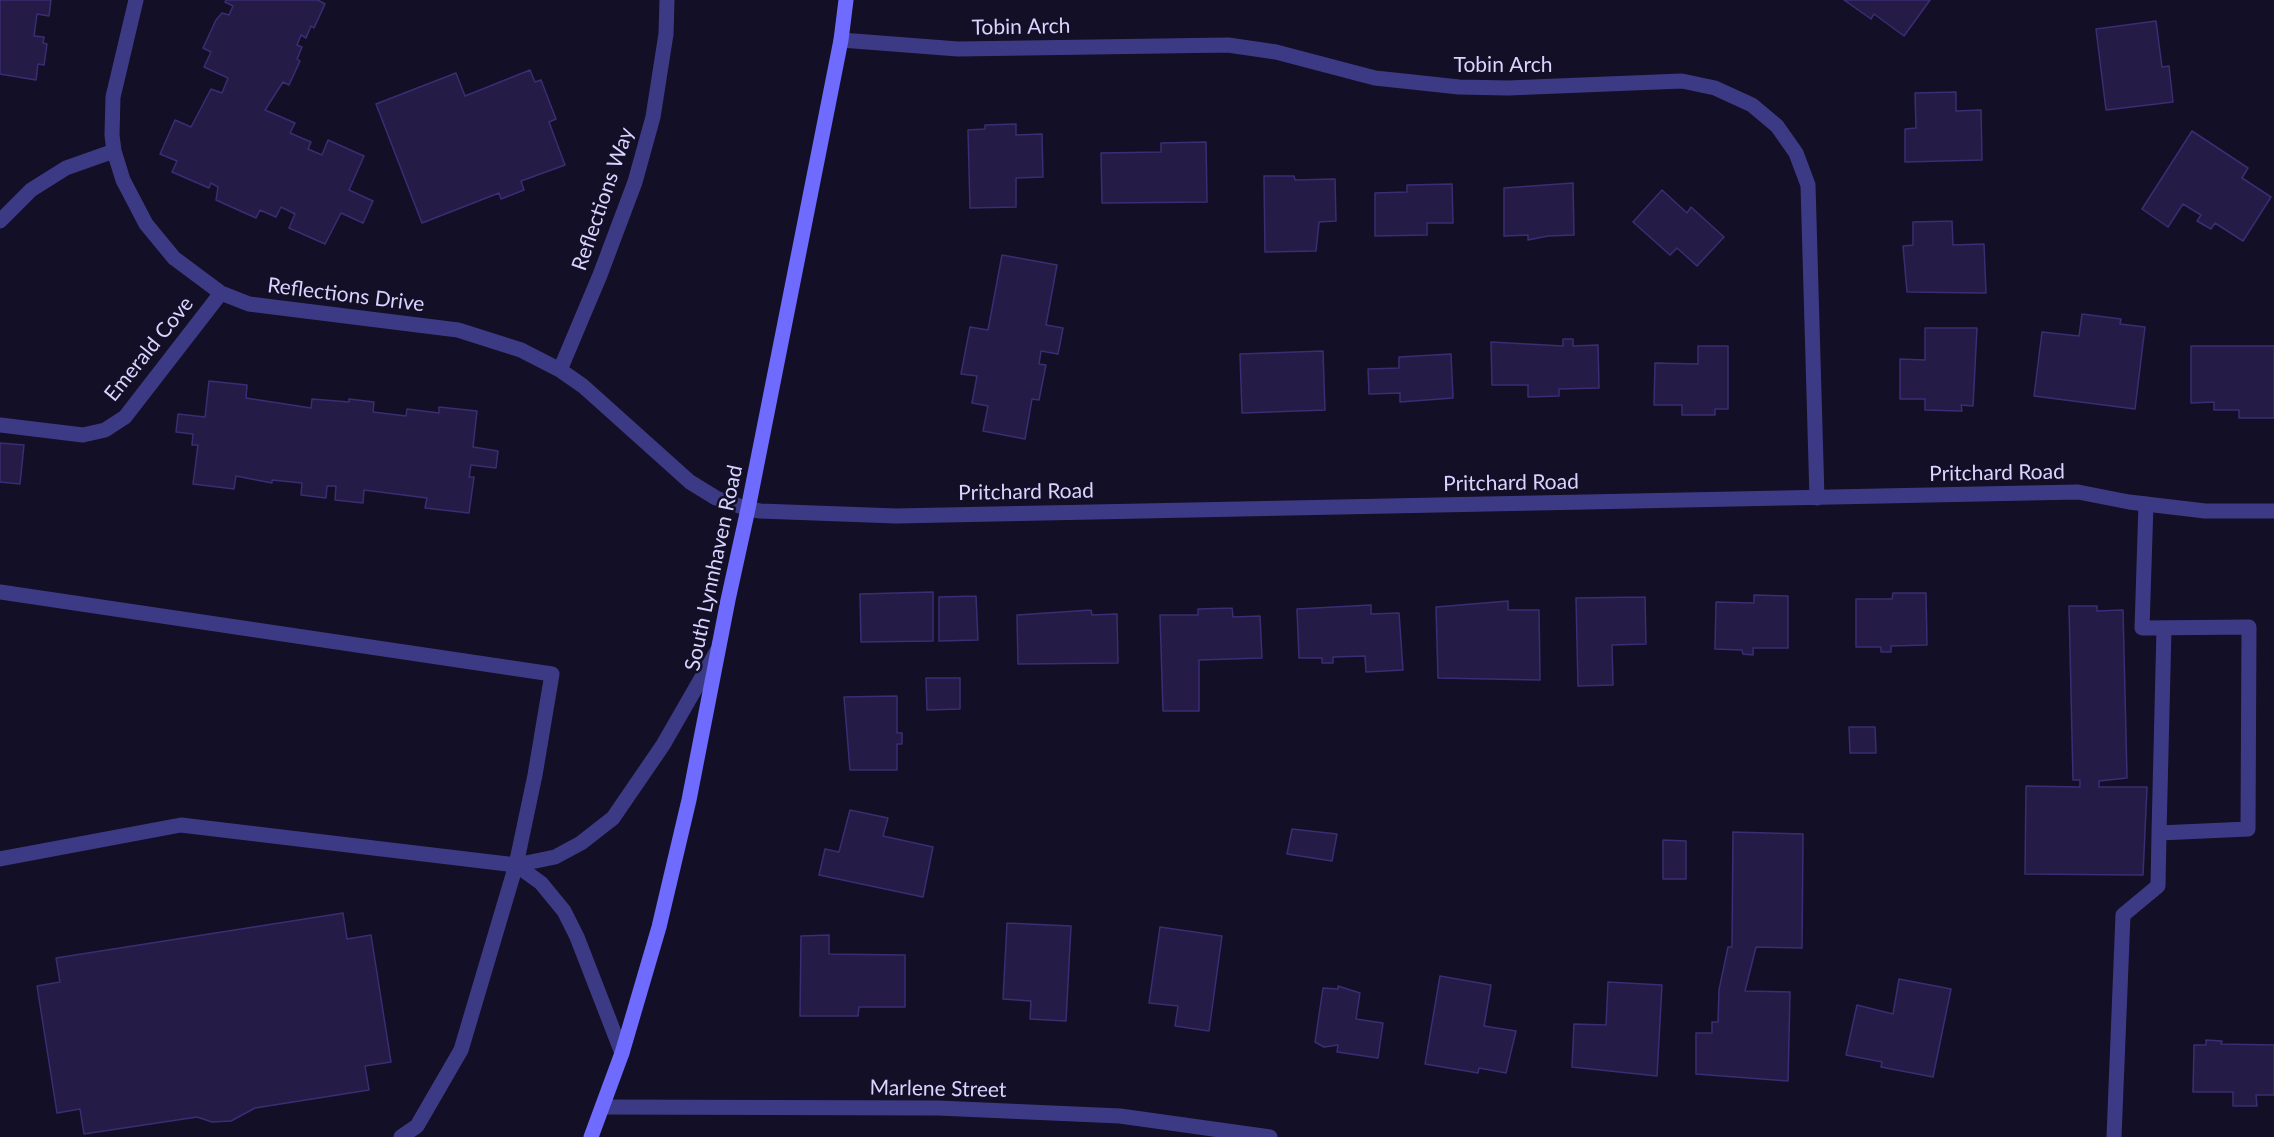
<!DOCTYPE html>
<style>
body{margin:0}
canvas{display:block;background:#130f26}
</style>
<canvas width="2274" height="1137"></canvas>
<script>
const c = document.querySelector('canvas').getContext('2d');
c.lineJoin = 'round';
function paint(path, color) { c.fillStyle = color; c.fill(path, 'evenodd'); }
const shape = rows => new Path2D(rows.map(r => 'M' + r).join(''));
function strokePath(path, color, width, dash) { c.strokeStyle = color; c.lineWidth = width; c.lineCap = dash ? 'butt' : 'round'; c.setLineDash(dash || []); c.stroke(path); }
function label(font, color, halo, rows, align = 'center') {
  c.font = font + ' Lato,sans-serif'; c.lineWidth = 5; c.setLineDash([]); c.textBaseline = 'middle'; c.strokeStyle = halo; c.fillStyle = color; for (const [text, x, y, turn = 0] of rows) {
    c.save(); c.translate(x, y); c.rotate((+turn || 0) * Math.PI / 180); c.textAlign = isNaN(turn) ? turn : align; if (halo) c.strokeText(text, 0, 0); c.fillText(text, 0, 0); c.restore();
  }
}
const building = shape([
 [0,0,51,0,49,16,37,14,34,36,44,37,43,43,47,44,44,65,38,64,36,80,0,74,0,0],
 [226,0,318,0,325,4,314,28,311,26,306,38,301,35,297,45,302,47,297,59,300,61,289,85,283,82,265,110,295,123,290,133,311,142,308,149,322,155,328,140,364,156,349,190,373,201,363,223,341,213,325,244,289,228,295,214,281,207,276,217,260,210,256,218,216,200,218,187,211,183,209,188,172,172,177,161,160,154,175,120,191,127,211,89,222,93,228,78,204,67,211,52,203,48,216,20,222,13,229,15,233,6,225,2,226,0],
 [1844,0,1930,0,1904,36,1874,14,1871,19,1844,0],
 [2156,21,2162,67,2169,66,2173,102,2106,110,2096,29,2156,21],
 [530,70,535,82,541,80,556,119,549,122,565,165,521,181,524,190,501,199,499,193,422,223,376,104,456,73,465,96,530,70],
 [1956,92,1956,111,1981,110,1982,160,1905,162,1905,129,1916,128,1915,93,1956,92],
 [1016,124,1016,135,1042,134,1043,177,1016,178,1016,207,970,208,968,130,985,129,985,125,1016,124],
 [2192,131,2248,168,2242,178,2271,197,2243,241,2215,223,2211,229,2197,221,2201,215,2183,204,2168,227,2142,209,2192,131],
 [1206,142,1207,202,1102,203,1101,153,1161,152,1161,143,1206,142],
 [1264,176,1294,176,1295,180,1335,179,1336,221,1319,222,1316,251,1265,252,1264,176],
 [1573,183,1574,235,1548,236,1528,240,1528,235,1504,236,1504,188,1573,183],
 [1452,184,1453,223,1427,223,1427,235,1375,236,1375,193,1407,192,1407,185,1452,184],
 [1662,190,1687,213,1691,207,1724,237,1697,266,1677,248,1670,255,1633,222,1662,190],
 [1952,221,1953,245,1984,244,1986,293,1907,292,1903,246,1913,245,1913,222,1952,221],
 [1002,255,1057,265,1046,325,1063,328,1058,354,1041,351,1039,364,1046,365,1039,400,1032,399,1025,439,983,431,988,406,972,403,977,376,961,374,970,327,988,330,1002,255],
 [2082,314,2121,319,2120,324,2145,327,2135,409,2034,396,2042,332,2079,336,2082,314],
 [1925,328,1977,328,1973,406,1961,405,1962,411,1925,410,1925,399,1900,399,1900,359,1925,360,1925,328],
 [1563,339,1573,339,1573,346,1598,345,1599,388,1559,389,1559,396,1528,397,1528,385,1492,385,1491,342,1563,346,1563,339],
 [1698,346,1728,346,1728,409,1715,409,1715,415,1682,415,1682,405,1654,405,1655,363,1698,364,1698,346],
 [2191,346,2274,346,2274,418,2239,418,2239,410,2214,410,2214,402,2191,403,2191,346],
 [1323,351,1325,410,1242,413,1240,354,1323,351],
 [1451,354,1453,398,1400,402,1400,393,1369,394,1368,369,1399,368,1399,357,1451,354],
 [209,381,247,385,246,398,311,408,312,399,349,402,349,399,374,402,373,412,406,416,407,409,439,413,439,407,477,411,473,447,498,451,496,468,471,465,469,477,474,477,469,513,425,508,427,498,364,490,363,503,335,500,336,486,327,486,326,498,301,495,302,483,272,480,272,483,236,476,234,489,193,484,198,445,192,445,193,434,176,432,178,414,205,417,209,381],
 [0,443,24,445,20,484,0,482,0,443],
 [933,592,933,641,861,642,860,594,933,592],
 [1893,593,1926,593,1927,645,1891,646,1891,652,1881,652,1881,647,1856,647,1856,599,1892,599,1893,593],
 [1754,595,1788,596,1788,648,1753,648,1753,655,1743,654,1742,650,1715,649,1716,602,1754,603,1754,595],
 [976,596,978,640,939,641,939,597,976,596],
 [1645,597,1646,644,1612,645,1613,685,1578,686,1576,598,1645,597],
 [1508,601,1508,610,1539,610,1540,680,1438,678,1436,607,1508,601],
 [1371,605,1371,614,1399,613,1403,670,1366,672,1365,656,1333,657,1333,663,1322,663,1322,658,1299,658,1297,609,1371,605],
 [2069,606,2097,606,2097,611,2123,610,2127,778,2099,781,2099,787,2147,787,2143,875,2025,874,2026,786,2080,787,2080,780,2073,780,2069,606],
 [1232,608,1233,617,1260,616,1262,658,1199,660,1199,711,1163,711,1160,615,1198,615,1198,609,1232,608],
 [1091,610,1092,615,1117,614,1118,663,1018,664,1017,615,1091,610],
 [926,678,960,678,960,709,927,710,926,678],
 [897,696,897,733,902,733,902,744,897,744,897,770,850,770,844,697,897,696],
 [1849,727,1875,727,1876,753,1850,753,1849,727],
 [850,810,888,818,883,836,933,847,923,897,819,875,825,849,839,852,850,810],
 [1292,829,1337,834,1332,861,1287,854,1292,829],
 [1733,832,1803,834,1802,948,1756,947,1745,991,1790,992,1788,1081,1696,1074,1696,1033,1712,1033,1712,1022,1718,1022,1719,990,1728,947,1732,947,1733,832],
 [1663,840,1686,841,1686,879,1663,879,1663,840],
 [343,913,347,939,371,935,391,1062,365,1066,369,1090,255,1108,231,1121,212,1122,197,1117,84,1134,80,1109,57,1113,37,986,60,982,56,958,343,913],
 [1007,923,1071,926,1066,1021,1030,1019,1031,1001,1003,999,1007,923],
 [1160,927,1222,936,1209,1031,1175,1026,1178,1006,1149,1003,1160,927],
 [829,935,829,954,905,955,905,1007,859,1007,858,1016,800,1016,801,936,829,935],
 [1440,976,1491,985,1484,1026,1516,1031,1506,1073,1479,1068,1478,1073,1425,1064,1440,976],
 [1899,979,1951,989,1933,1077,1881,1067,1882,1062,1846,1055,1857,1005,1893,1014,1899,979],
 [1608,982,1662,985,1657,1076,1572,1067,1574,1024,1606,1025,1608,982],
 [1338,986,1360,993,1356,1019,1383,1023,1378,1058,1337,1052,1338,1045,1324,1047,1315,1042,1323,988,1338,989,1338,986],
 [2206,1040,2222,1041,2221,1044,2274,1045,2274,1095,2256,1095,2257,1106,2233,1106,2233,1092,2193,1092,2194,1045,2206,1045,2206,1040]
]);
paint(building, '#241b47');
strokePath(building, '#3b2d73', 1.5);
strokePath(shape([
 [0,592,552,674,535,775,516,865,461,1050,417,1126,401,1137],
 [2159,833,2164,628],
 [0,859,181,825,516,865,555,857,581,843,613,818,663,745,717,651],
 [516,865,541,883,564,911,577,937,622,1053],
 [2114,1137,2123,915,2158,886,2159,833,2248,829,2249,627,2142,628,2146,504]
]), '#3d3a85', 15);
strokePath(shape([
 [136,0,113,97,112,135,114,151,123,180,146,224,174,258,221,293,249,304,458,330,521,350,560,370,583,386,690,482,716,498,748,509,760,511,896,516,2078,492,2129,502,2205,511,2274,511],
 [841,40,958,49,1228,45,1276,52,1375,78,1459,87,1508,88,1682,81,1715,88,1752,105,1777,126,1796,153,1808,185,1817,498],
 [0,221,31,190,66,168,114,151],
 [560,370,600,275,635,182,653,117,666,34,667,0],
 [0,425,83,435,105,430,125,417,221,293],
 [603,1107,938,1108,1120,1116,1270,1137]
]), '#3d3a85', 15);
strokePath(shape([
 [591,1137,622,1053,659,927,689,800,728,600,748,509,841,40,846,0]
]), '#6f6bff', 15);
label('21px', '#d9d4ff', '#130f26', [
 ["Tobin Arch",1021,27,-1],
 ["Tobin Arch",1503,65],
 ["Reflections Way",603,199,-71],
 ["Reflections Drive",346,295,7],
 ["Emerald Cove",149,349,-51],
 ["Pritchard Road",1997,473,-1],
 ["Pritchard Road",1511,483,-1],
 ["Pritchard Road",1026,492,-1],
 ["South Lynnhaven Road",714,568,-78],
 ["Marlene Street",938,1089,1]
]);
</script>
